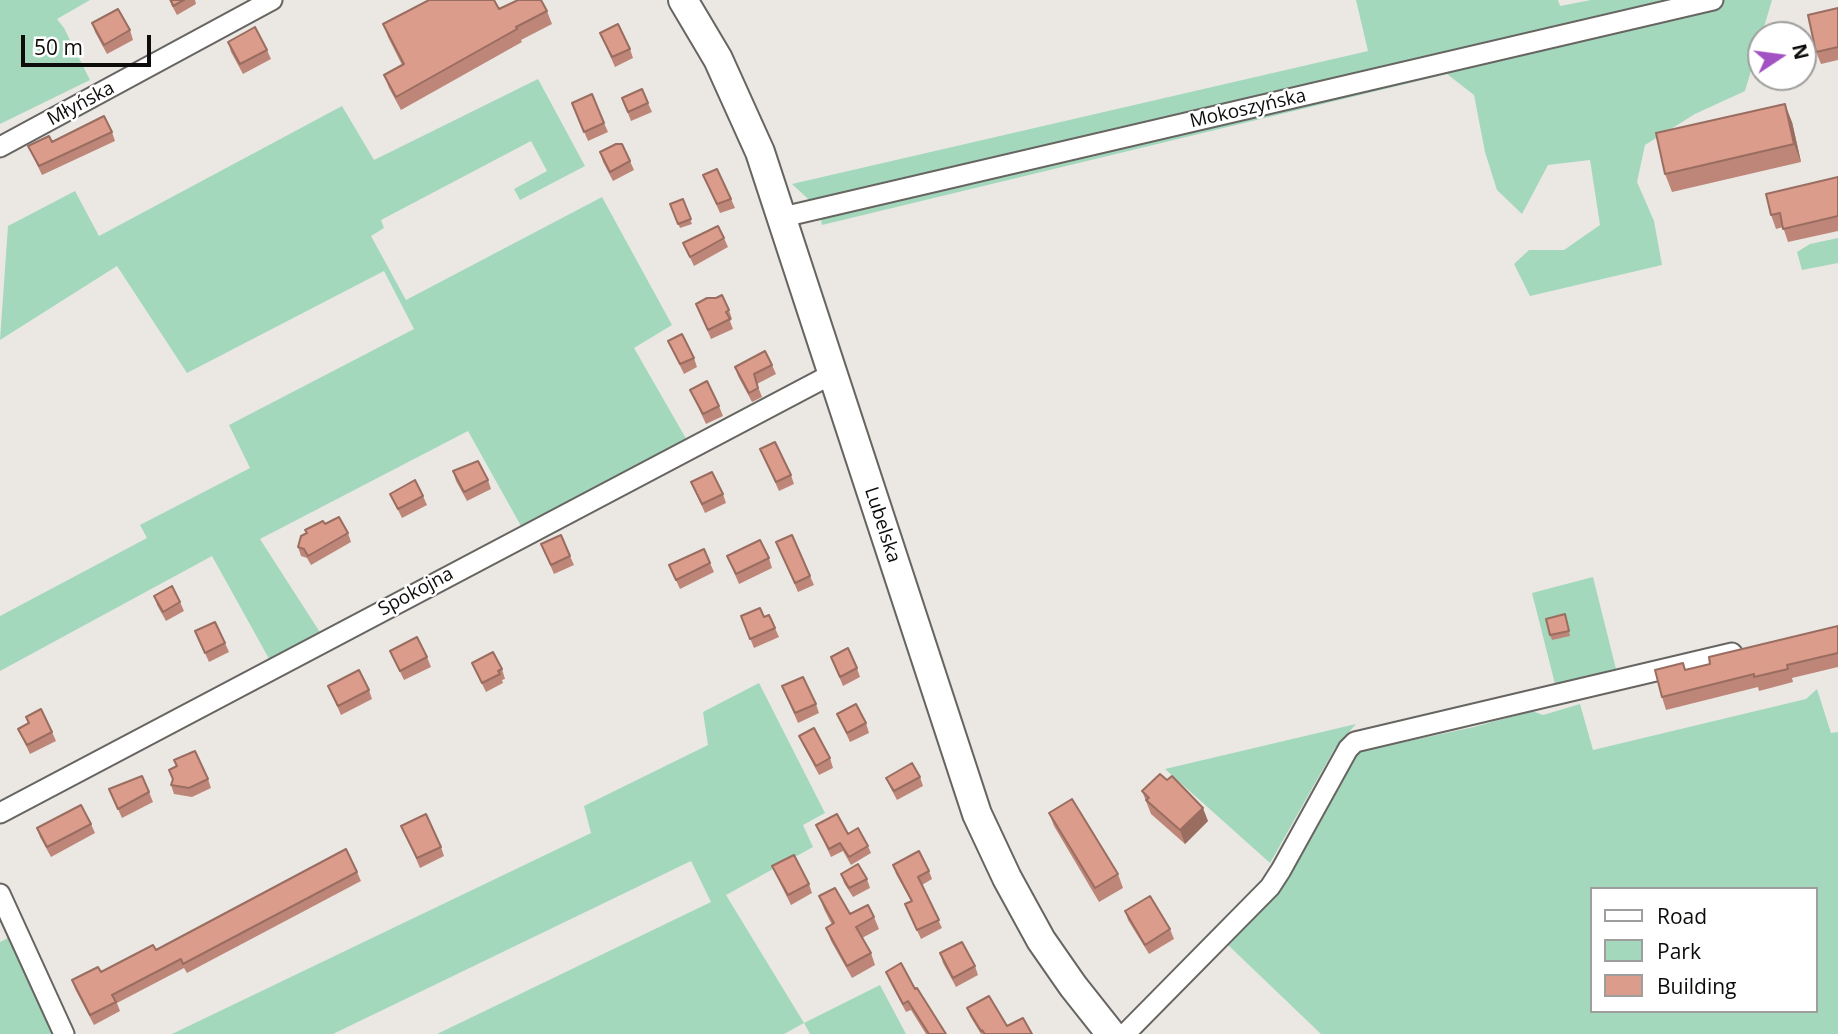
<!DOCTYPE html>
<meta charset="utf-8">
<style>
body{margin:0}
#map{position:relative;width:1838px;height:1034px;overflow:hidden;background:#ebe8e3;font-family:"Open Sans",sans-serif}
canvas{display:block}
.legend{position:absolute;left:1590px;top:887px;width:228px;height:126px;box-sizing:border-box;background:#fff;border:2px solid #9e9e9d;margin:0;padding:9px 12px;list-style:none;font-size:21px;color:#0d0c0a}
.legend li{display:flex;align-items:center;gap:14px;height:35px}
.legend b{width:35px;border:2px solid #9e9e9d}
.north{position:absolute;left:1747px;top:21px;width:70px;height:70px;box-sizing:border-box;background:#fff;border:2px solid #9e9e9d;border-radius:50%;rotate:77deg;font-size:19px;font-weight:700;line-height:28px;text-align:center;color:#0d0c0a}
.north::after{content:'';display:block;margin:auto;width:24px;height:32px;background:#a152c3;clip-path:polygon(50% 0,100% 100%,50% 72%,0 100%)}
.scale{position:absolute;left:21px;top:35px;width:130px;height:32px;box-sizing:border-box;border:4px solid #0d0c0a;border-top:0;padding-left:9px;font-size:21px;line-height:24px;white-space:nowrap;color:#0d0c0a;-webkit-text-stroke:5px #fff;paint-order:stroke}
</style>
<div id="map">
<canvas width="1838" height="1034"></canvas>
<ul class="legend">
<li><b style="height:9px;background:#fff"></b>Road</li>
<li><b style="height:19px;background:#a3d8bd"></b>Park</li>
<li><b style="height:19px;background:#dc9c8b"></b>Building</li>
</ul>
<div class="north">N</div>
<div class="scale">50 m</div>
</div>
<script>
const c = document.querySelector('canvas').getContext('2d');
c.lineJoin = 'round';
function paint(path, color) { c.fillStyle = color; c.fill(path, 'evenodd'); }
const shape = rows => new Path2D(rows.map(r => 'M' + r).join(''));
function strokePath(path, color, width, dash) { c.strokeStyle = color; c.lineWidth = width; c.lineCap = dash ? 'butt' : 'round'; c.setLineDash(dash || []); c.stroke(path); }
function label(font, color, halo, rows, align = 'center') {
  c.font = font + ' "Open Sans",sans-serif'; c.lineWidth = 5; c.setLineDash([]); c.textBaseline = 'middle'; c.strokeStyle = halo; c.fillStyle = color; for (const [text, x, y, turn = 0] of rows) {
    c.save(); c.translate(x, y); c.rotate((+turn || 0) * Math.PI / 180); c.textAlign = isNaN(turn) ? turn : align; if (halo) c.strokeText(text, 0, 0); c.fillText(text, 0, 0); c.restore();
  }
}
paint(shape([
 [0,0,90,0,57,19,64,28,90,80,0,124],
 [1356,0,1558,0,1560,6,1591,0,1772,0,1745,91,1695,114,1645,145,1637,182,1654,221,1662,265,1530,296,1514,264,1529,250,1564,250,1600,225,1590,160,1548,165,1522,214,1497,190,1485,152,1474,95,1447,74,822,225,819,209,792,184,1368,51],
 [538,79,585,166,520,200,514,189,547,171,531,141,381,220,384,228,371,236,406,300,602,197,672,325,634,348,688,442,521,526,468,431,260,539,323,637,273,666,212,556,0,671,0,616,147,538,140,525,250,468,229,425,414,329,384,271,187,373,117,266,0,340,8,226,75,191,99,236,342,106,374,160],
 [1838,238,1838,263,1802,270,1797,252,1810,244],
 [1593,577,1616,669,1555,684,1532,593],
 [759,683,825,813,803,825,813,847,726,895,804,1023,880,985,906,1034,810,1034,804,1023,784,1034,437,1034,711,902,691,861,333,1034,172,1034,591,833,584,806,708,745,703,712],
 [1817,689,1831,733,1838,732,1838,1034,1321,1034,1228,945,1283,885,1357,752,1474,727,1532,711,1543,715,1580,704,1593,750,1806,699],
 [1591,889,1815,889,1815,1011,1591,1011],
 [1356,724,1335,748,1270,863,1165,769],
 [8,938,15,952,53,1034,0,1034,0,942]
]), '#a3d8bd');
const street = shape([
 [0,147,272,0],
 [783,217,1713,0],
 [0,813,834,373],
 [0,894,64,1034],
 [1125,1034,1270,887,1281,870,1348,749,1355,742,1732,653]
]);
const secondary = shape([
 [683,0,718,59,760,152,977,814,1007,878,1041,940,1073,986,1111,1034]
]);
strokePath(street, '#676561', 23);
strokePath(secondary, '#676561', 32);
strokePath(street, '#fff', 19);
strokePath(secondary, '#fff', 28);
paint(shape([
 [169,0,195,0,196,4,177,15],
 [1838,8,1838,60,1821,64,1816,52],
 [499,9,547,11,552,24,521,40,522,42,401,110,389,88,384,75,402,65,388,37,383,24],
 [92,23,130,30,133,40,107,54,95,32],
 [600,33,630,49,633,58,615,67],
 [228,42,267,50,271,59,243,74,231,52],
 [622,98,648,103,652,112,631,121],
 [572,103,604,123,608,132,588,141],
 [1792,122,1801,162,1672,192,1665,174],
 [112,132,115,141,42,175,28,146],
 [600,152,630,161,634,170,613,181,603,162],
 [703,175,731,199,735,208,720,213],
 [1838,177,1838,231,1788,242,1783,227,1776,229,1771,215],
 [683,199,692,224,680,228,670,204],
 [724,238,728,247,694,266,683,243],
 [696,304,729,310,732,319,730,321,733,329,711,339],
 [668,341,694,358,697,367,684,374],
 [772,365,776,374,757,384,762,397,752,402,738,376,735,367],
 [690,390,719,406,723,416,706,424],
 [760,449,791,475,794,484,779,491],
 [453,471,488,480,491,489,467,501,456,481],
 [691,482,723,494,726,503,705,513],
 [390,494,423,496,427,505,402,518],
 [348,533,351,542,311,565,307,558,301,556,298,547],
 [776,542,810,576,814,585,798,592],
 [541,544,570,556,574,565,554,574],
 [727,556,769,558,772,568,739,584],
 [710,563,714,572,680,589,669,565],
 [154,596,180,602,184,611,166,621,157,605],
 [769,615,779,637,754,648,741,616,764,617],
 [1566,619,1570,636,1552,640,1550,635],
 [1838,626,1838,667,1792,678,1793,682,1759,691,1758,687,1666,710,1662,697,1686,670,1710,664],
 [195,631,225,643,229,652,209,662],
 [390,651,427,657,431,667,404,680],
 [831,657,857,668,860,677,843,686],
 [472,663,502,669,505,679,502,680,503,683,486,692],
 [328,686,369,690,372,699,341,715],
 [782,686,816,704,819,713,798,723],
 [837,714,866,723,869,733,850,742],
 [26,717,52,732,56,741,30,754,18,729,28,723],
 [799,736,830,758,833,768,819,775,803,745],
 [174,760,208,779,211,788,192,797,174,794,171,785,173,780,169,770,176,766],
 [920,777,923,786,897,800,890,787,886,778],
 [109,789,149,792,153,802,122,818],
 [1142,791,1208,821,1185,844,1151,814],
 [1049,813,1118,874,1123,888,1099,902,1054,826],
 [91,824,95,833,51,857,40,837,37,828],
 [816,825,848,834,868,846,871,853,851,865,843,851,831,857],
 [402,826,441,847,444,856,420,868],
 [893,865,929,871,932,879,922,885,942,928,921,939,905,904,911,901,896,874],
 [772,866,809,884,812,893,791,905,776,875],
 [357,872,361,881,187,973,184,968,117,1003,120,1011,94,1025,75,989,72,980,101,972,156,950],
 [841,874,867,879,870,888,853,897,844,883],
 [819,896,850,914,874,917,879,929,862,938,871,953,875,965,852,978,831,941,826,928,832,925,824,909],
 [1125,911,1170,929,1174,939,1149,954,1128,920],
 [940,953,975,966,978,975,956,987,943,963],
 [886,972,915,989,946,1034,926,1034,911,1010,906,1012,889,980],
 [967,1008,1007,1026,1032,1034,981,1034,970,1016]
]), '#bd8678');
paint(shape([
 [1785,104,1792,122,1801,162,1794,144],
 [1203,808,1208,821,1185,844,1180,830]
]), '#9a6d61');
const building = shape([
 [171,0,184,0,173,6,171,0],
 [429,0,494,0,499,9,518,0,541,0,547,11,516,27,517,29,396,97,384,75,404,64,383,24,429,0],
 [1838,8,1838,47,1816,52,1808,15,1838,8],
 [118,9,130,30,104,45,92,23,118,9],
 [618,24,630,49,612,57,600,33,618,24],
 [255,27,267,50,240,64,228,42,255,27],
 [642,89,648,103,628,112,622,98,642,89],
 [592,94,604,123,584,132,572,103,592,94],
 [1785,104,1794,144,1665,174,1656,133,1785,104],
 [104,116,112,132,39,166,28,146,49,136,52,142,104,116],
 [616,144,622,144,630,161,610,172,600,152,616,144],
 [717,169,731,199,717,204,703,175,717,169],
 [1838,177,1838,216,1783,229,1780,213,1771,215,1766,194,1838,177],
 [683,199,691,219,678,224,670,204,683,199],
 [718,226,724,238,690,257,683,243,718,226],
 [722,295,729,310,726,312,730,319,708,330,696,304,707,298,716,298,722,295],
 [682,334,694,358,680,364,668,341,682,334],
 [765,351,772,365,754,374,758,388,749,393,735,367,765,351],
 [707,381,719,406,703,414,690,390,707,381],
 [775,442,791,475,776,482,760,449,775,442],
 [478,461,488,480,464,492,453,471,478,461],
 [712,472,723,494,702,504,691,482,712,472],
 [415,480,423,496,398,509,390,494,415,480],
 [339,517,348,533,308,556,304,549,298,547,301,536,307,533,305,530,323,521,325,524,339,517],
 [561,535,570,556,551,565,541,544,561,535],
 [792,535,810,576,795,583,776,542,792,535],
 [760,540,769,558,736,574,727,556,760,540],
 [704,549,710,563,676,580,669,565,704,549],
 [172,586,180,602,163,612,154,596,172,586],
 [760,608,764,617,769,615,775,628,750,639,741,616,760,608],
 [1565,614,1569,631,1550,635,1546,619,1565,614],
 [215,622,225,643,205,653,195,631,215,622],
 [1838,626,1838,653,1787,665,1788,669,1754,677,1754,674,1662,697,1655,670,1683,663,1685,670,1710,664,1709,657,1838,626],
 [417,637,427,657,400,671,390,651,417,637],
 [848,648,857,668,840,677,831,657,848,648],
 [493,652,502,669,498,671,500,674,482,683,472,663,493,652],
 [359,670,369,690,338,706,328,686,359,670],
 [803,677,816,704,795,713,782,686,803,677],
 [856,704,866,723,847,733,837,714,856,704],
 [41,709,52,732,27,745,18,729,29,723,26,717,41,709],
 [814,728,830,758,816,766,799,736,814,728],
 [195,751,208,779,189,788,171,785,173,779,169,770,177,766,174,760,195,751],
 [912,763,920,777,894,791,886,778,912,763],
 [1160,774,1167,780,1172,776,1203,808,1180,830,1146,800,1149,798,1142,791,1160,774],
 [142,776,149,792,118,809,109,789,142,776],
 [1072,799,1118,874,1095,888,1049,813,1072,799],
 [81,805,91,824,47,847,37,828,81,805],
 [426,814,441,847,417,858,401,826,426,814],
 [837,814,848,834,858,828,868,846,849,857,840,843,829,849,816,825,837,814],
 [346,849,357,872,183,964,181,959,112,995,116,1002,90,1015,72,980,98,967,101,972,153,945,156,950,346,849],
 [919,851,929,871,918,877,939,920,917,930,905,904,912,901,893,865,919,851],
 [794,855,809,884,788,895,772,866,794,855],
 [858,864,867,879,849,888,841,874,858,864],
 [835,888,850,914,868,905,874,917,856,927,871,953,847,966,826,928,834,923,819,896,835,888],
 [1150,896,1170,929,1145,945,1125,911,1150,896],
 [962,942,975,966,953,978,940,953,962,942],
 [901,963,915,989,917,988,946,1034,929,1034,908,1001,903,1004,886,972,901,963],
 [989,996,1007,1026,1023,1018,1032,1034,985,1034,982,1030,981,1031,967,1008,989,996]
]);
paint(building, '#dc9c8b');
strokePath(building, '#9a6d61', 2);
label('19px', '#0d0c0a', '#fff', [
 ["Młyńska",81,104,-28],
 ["Mokoszyńska",1248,109,-13],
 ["Lubelska",882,525,72],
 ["Spokojna",416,592,-28]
]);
</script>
